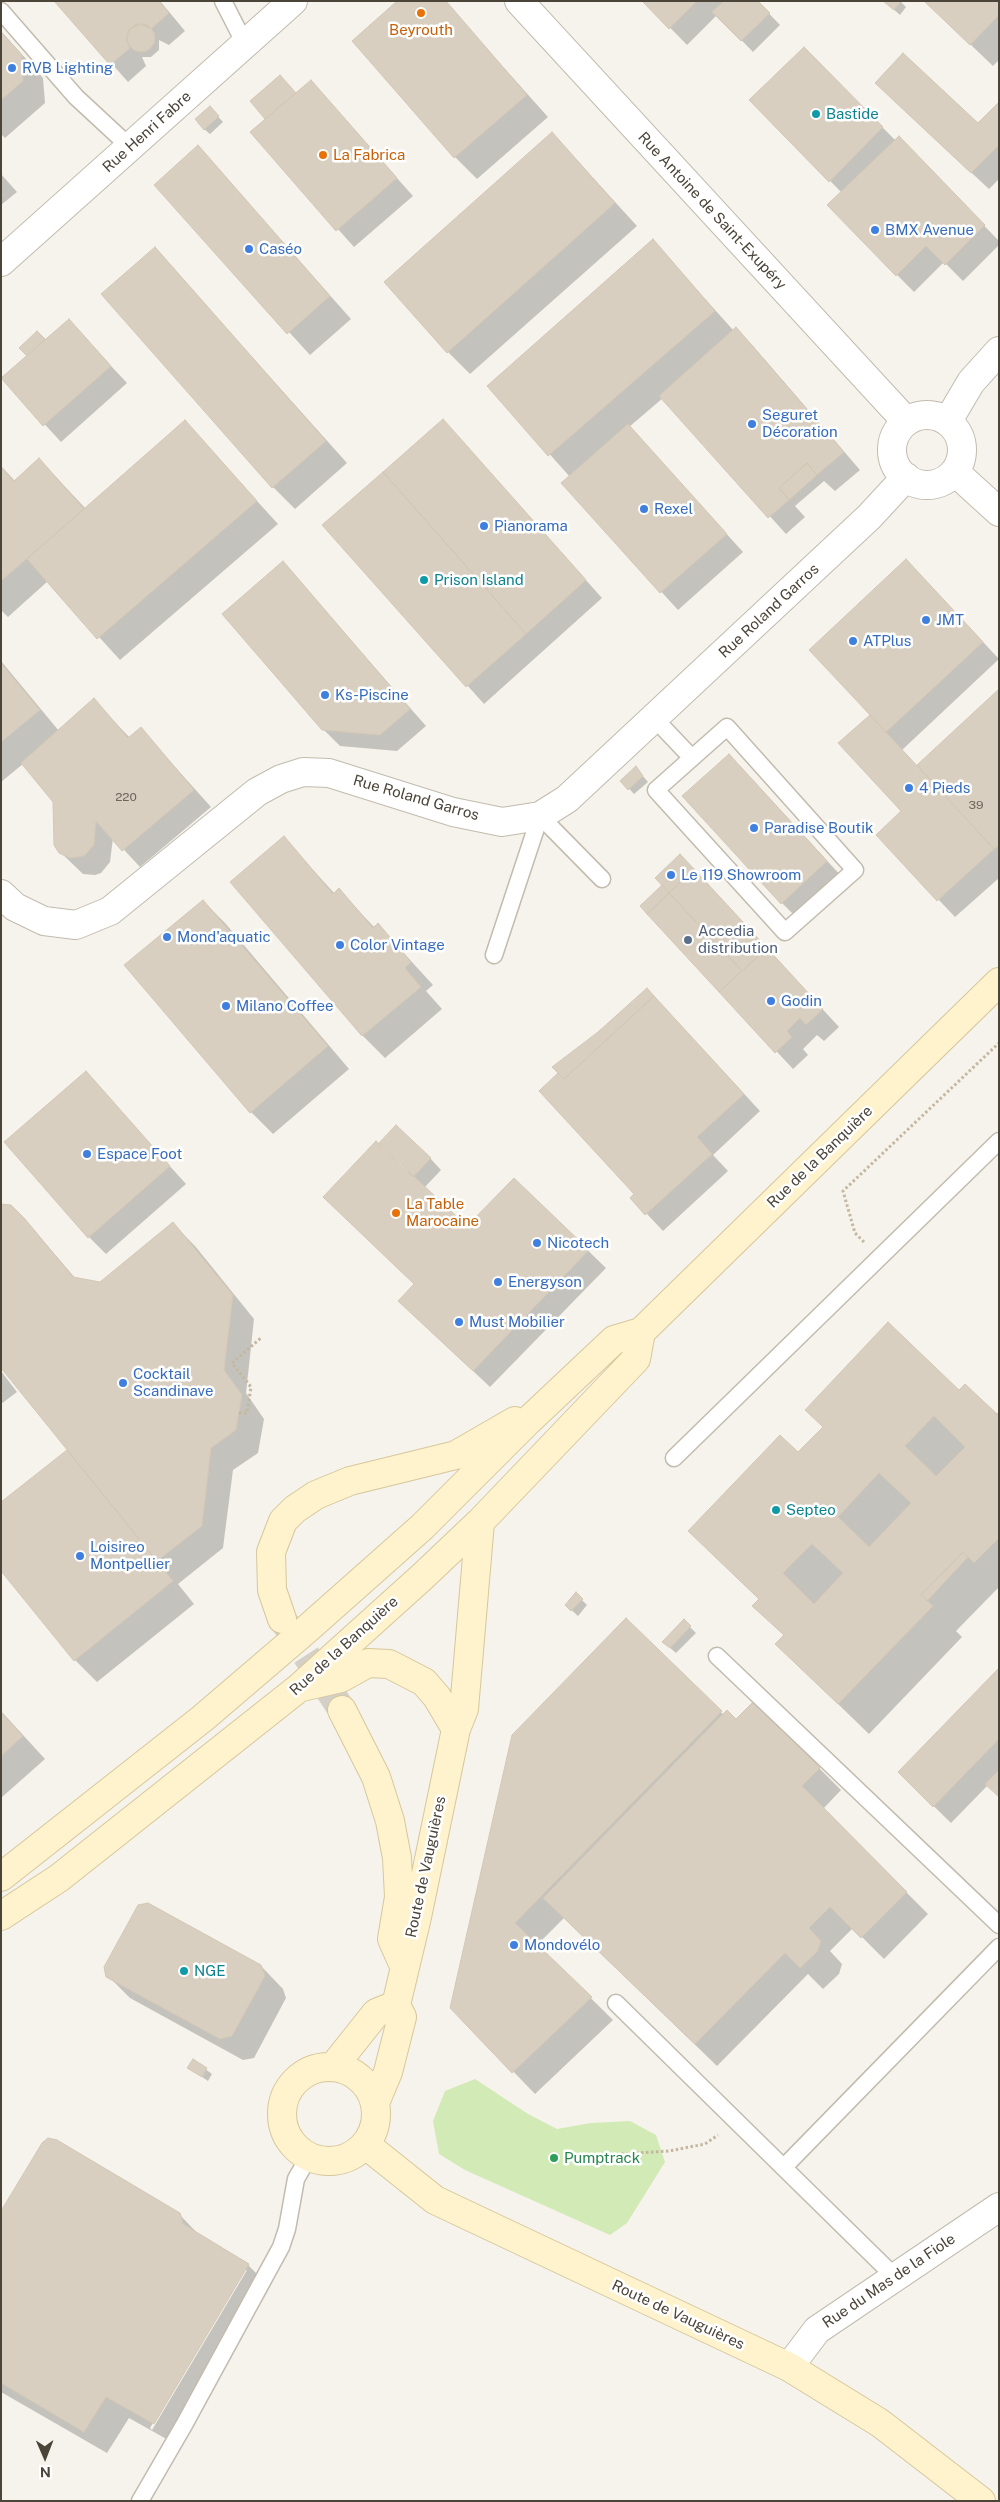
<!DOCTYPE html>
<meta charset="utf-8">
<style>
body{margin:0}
#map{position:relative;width:1000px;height:2502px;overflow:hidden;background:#f6f3ec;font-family:"Public Sans",sans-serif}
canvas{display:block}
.frame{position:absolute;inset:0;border:2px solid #4b4439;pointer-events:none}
.north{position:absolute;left:20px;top:2432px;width:50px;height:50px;-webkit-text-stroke:4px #fff;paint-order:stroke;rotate:179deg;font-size:14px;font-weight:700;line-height:20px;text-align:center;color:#4b4439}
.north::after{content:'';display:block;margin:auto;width:18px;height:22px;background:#4b4439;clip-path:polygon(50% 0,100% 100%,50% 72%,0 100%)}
</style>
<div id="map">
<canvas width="1000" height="2502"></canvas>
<div class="frame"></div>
<div class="north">N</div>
</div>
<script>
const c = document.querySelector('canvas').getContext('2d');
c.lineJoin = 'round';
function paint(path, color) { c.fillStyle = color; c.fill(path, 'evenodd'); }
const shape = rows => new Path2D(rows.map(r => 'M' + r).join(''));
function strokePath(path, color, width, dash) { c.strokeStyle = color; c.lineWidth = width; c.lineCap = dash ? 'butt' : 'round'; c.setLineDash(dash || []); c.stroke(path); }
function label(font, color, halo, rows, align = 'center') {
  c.font = font + ' "Public Sans",sans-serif'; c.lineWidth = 5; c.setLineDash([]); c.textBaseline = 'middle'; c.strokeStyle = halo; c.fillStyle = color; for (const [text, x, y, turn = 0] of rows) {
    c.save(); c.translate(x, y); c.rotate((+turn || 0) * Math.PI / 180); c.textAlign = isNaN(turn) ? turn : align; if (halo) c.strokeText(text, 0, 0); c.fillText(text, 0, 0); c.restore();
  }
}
paint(shape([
 [475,2079,528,2114,557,2129,591,2123,630,2121,656,2135,665,2162,627,2223,610,2235,465,2170,439,2154,433,2121,445,2091]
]), '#d2eab5');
paint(shape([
 [56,1,160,1,185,31,169,45,159,40,159,50,151,57,142,57,146,66,128,82],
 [444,1,548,117,477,179,455,157],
 [644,1,757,1,780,25,753,52,717,15,687,45],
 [884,1,900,1,906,7,900,15],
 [925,1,999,1,999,60,993,66],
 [1,31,43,78,45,103,5,138,1,134],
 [804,48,896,141,916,155,999,241,999,245,963,281,944,262,914,292,828,205,842,193,751,100],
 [280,77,297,94,311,82,413,196,354,247,251,132,267,119,252,101],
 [893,100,978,125,999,103,999,179,989,189],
 [210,108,223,122,210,134,204,129],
 [552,133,637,226,470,374,448,352],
 [198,147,351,319,310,355,155,185],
 [1,174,17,192,1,205],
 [653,241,734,331,736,329,753,346,860,470,835,491,824,481,795,506,805,517,786,534,663,398,629,427,743,552,678,610,563,484,570,477,489,386],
 [155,249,347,463,295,509,273,487,103,294],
 [69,321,127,383,61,442,3,379,28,356,37,333,46,341],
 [443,421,602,598,484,704,324,525],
 [185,422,278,524,120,660,48,581,8,617,1,610,1,466,15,481,39,459,86,509],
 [283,563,426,726,397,751,340,746,323,729],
 [923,578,999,659,902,750,918,767,999,691,999,878,955,917,877,835,903,811,840,743,872,716],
 [1,661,59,731,94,700,130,738,141,729,211,807,140,867,113,838,110,862,101,873,95,875,83,874,57,849,54,802,23,764,1,782],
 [636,768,648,782,634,794,622,781],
 [746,773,843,878,799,920,782,903],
 [284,838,335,894,339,890,375,928,378,925,433,985,426,991,442,1009,385,1058,363,1036,232,882],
 [711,888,839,1027,824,1041,817,1035,803,1049,808,1055,793,1069,642,907],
 [203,901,225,923,349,1069,273,1134,251,1112],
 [671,1015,760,1111,713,1155,728,1171,663,1231,632,1198,636,1194,599,1033],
 [86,1073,186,1184,106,1254,89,1237],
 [430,1158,441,1170,424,1188,467,1228,514,1179,606,1268,490,1387,417,1318,416,1284,342,1214],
 [11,1206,33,1229,76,1279,100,1284,173,1224,195,1246,254,1319,246,1393,264,1419,258,1453,233,1470,223,1548,178,1584,194,1604,97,1682,75,1660,1,1569,1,1504,69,1450],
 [1,1371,17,1392,1,1404],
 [959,1392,997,1416,999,1413,999,1587,956,1631,962,1637,869,1734,807,1674,785,1636,754,1606,760,1600,689,1531,798,1454],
 [576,1594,587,1605,578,1616,566,1605],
 [626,1620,724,1715,736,1720,754,1703,841,1790,823,1809,928,1914,884,1959,853,1928,830,1951,842,1964,839,1974,823,1989,808,1974,717,2066,564,1918,537,1945,613,2020,535,2094,452,2008],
 [684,1621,696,1633,676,1653,669,1647],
 [999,1670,999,1796,988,1785,951,1823,899,1772],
 [1,1711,45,1759,1,1798],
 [261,1966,283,1989,286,1998,254,2058,243,2060,130,1998,108,1976],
 [193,2060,212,2074,208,2081,189,2068],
 [1,2214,179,2214,201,2237,248,2265,270,2287,177,2445,129,2418,107,2453,1,2392],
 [244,2270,247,2270,152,2430,150,2428]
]), '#0003');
const building = shape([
 [54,1,159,1,169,13,151,29,141,24,129,29,126,40,130,48,110,65,54,1],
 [397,1,446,1,527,95,454,158,352,41,397,1],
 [642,1,697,1,669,29,642,1],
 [724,1,758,1,770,13,741,41,712,12,724,1],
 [883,1,901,1,894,10,883,1],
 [924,1,999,1,999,15,970,45,924,1],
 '127 38a14 14 0 1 1 28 0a14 14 0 1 1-28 0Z',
 [1,32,22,55,23,81,1,100,1,32],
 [804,47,883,127,829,182,749,100,804,47],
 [903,53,978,123,999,102,999,145,971,173,875,83,903,53],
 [280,75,296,93,265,119,250,101,280,75],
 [311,80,397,178,336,231,250,132,311,80],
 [210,106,219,116,204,130,195,119,210,106],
 [552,132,615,203,447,353,384,282,552,132],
 [899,136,985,225,945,265,926,246,896,276,827,205,899,136],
 [198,145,330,296,287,334,154,185,198,145],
 [653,239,715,311,548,456,487,386,653,239],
 [155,247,326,441,272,488,101,294,155,247],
 [69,319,111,366,43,426,1,378,69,319],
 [736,327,844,452,817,475,807,463,779,488,789,500,768,518,659,396,736,327],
 [37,331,45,339,27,356,19,348,37,331],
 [443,419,586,580,526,634,383,472,443,419],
 [185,420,257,501,97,639,27,559,185,420],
 [628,424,727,534,660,593,561,483,628,424],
 [39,458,84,509,1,581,1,467,14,481,39,458],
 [807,463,817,475,789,500,779,488,807,463],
 [383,472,526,634,466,687,322,525,383,472],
 [906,559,983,642,886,732,809,650,906,559],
 [283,561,410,709,380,735,322,730,222,614,283,561],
 [1,663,40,710,1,742,1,663],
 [999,689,999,845,994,849,917,765,999,689],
 [94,698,128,738,141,727,194,790,122,851,96,821,94,845,84,856,70,858,59,853,54,845,53,802,21,763,94,698],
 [870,715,994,849,937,901,876,835,901,811,838,743,870,715],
 [729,754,827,861,781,904,682,796,729,754],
 [636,766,643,776,628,790,620,781,636,766],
 [284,836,333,894,339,888,373,928,378,923,411,962,405,968,421,987,362,1036,230,882,284,836],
 [680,854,694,869,669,893,655,878,680,854],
 [694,869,767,948,742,971,669,893,694,869],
 [662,885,669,893,647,914,640,906,662,885],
 [669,893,742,971,719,992,647,914,669,893],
 [203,900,328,1046,250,1113,124,965,203,900],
 [767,948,823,1009,806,1025,800,1018,787,1031,792,1037,775,1053,719,992,767,948],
 [647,988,654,996,564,1079,552,1067,598,1032,647,988],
 [654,996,744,1094,697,1137,712,1154,645,1215,630,1198,634,1194,539,1091,558,1073,564,1079,654,996],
 [86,1071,170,1166,88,1238,4,1142,86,1071],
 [396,1125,431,1158,413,1177,378,1144,396,1125],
 [376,1141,467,1226,514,1178,589,1250,473,1371,398,1301,414,1284,323,1197,376,1141],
 [1,1204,11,1205,25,1219,73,1277,100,1282,173,1222,233,1295,224,1370,242,1395,236,1430,211,1448,202,1526,157,1561,1,1368,1,1204],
 [888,1322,959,1390,965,1384,997,1414,999,1412,999,1538,974,1563,963,1552,921,1595,933,1606,838,1704,775,1644,784,1635,752,1606,759,1599,688,1531,780,1435,798,1452,823,1427,805,1410,888,1322],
 [934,1416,965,1447,936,1476,905,1446,934,1416],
 [879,1473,911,1503,869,1547,838,1517,879,1473],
 [812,1544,843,1573,814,1604,783,1573,812,1544],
 [67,1450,173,1581,74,1661,1,1571,1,1502,67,1450],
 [963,1552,968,1557,927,1601,921,1595,963,1552],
 [576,1592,583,1599,571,1611,565,1605,576,1592],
 [626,1618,722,1711,515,1923,592,1997,512,2073,450,2008,512,1735,626,1618],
 [684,1619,691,1626,670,1648,662,1642,684,1619],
 [999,1668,999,1739,933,1807,898,1772,999,1668],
 [754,1701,820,1768,802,1786,907,1892,861,1938,830,1907,809,1928,821,1941,817,1952,800,1968,785,1953,695,2044,543,1898,727,1710,736,1719,754,1701],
 [1,1712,23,1736,1,1756,1,1712],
 [999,1770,999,1797,985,1784,999,1770],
 [148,1903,261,1965,265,1976,232,2036,220,2039,106,1977,104,1967,138,1905,148,1903],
 [193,2059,207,2068,202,2077,187,2068,193,2059],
 [48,2138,57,2140,180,2213,183,2224,249,2264,154,2424,106,2397,84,2432,1,2383,1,2211,42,2143,48,2138]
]);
paint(building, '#d8cfc1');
strokePath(building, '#d3c7b4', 1);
strokePath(shape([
 [283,1620,342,1710]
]), '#d4d0c8', 28, [28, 14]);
const lane = shape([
 [223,1,245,44],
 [1,11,76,97,130,147],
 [654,718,692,758,727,727,855,870,785,932,656,790,692,758],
 [494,955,540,816,602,879],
 [674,1458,999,1141],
 [717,1656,999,1925],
 [616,2003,895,2277],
 [784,2167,999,1947],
 [140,2501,184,2425,281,2247,287,2229,296,2179,308,2158]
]);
const street = shape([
 [519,1,906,421],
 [1,262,293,1],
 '892 450a35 35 0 1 1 70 0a35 35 0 1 1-70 0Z',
 [948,421,971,382,999,351],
 [955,472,999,512],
 [1,894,15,907,44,921,76,925,110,911,257,792,281,779,303,772,329,773,453,812,502,822,540,816,567,799,869,517,906,477],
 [789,2367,817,2330,999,2207]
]);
const secondary = shape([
 [282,1619,272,1590,271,1552,283,1521,295,1509,316,1495,350,1481,456,1455,515,1421],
 [302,1687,341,1678,368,1663,389,1664,424,1682,437,1697,456,1729],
 [342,1710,376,1777,390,1821,397,1858,399,1897,392,1939,404,1966],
 [1,1877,203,1718,307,1629,422,1527,528,1421,614,1340,641,1332,999,982],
 [1,1916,59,1878,300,1687,422,1577,480,1522,636,1359,641,1332],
 '282 2114a47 47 0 1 1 94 0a47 47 0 1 1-94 0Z',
 [333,2067,376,2013,396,2005],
 [375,2103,388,2072,402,2017,396,2005,417,1917,456,1729,464,1709,480,1522],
 [366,2145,435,2200,789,2367,880,2423,981,2501]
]);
strokePath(lane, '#c2bbae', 19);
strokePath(street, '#c2bbae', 30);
strokePath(secondary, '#d6c79b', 30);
strokePath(shape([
 [864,1242,855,1233,843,1191,999,1043],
 [239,1413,247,1413,251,1387,232,1363,262,1337],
 [621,2154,669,2151,705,2144,718,2135]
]), '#c4b79f', 3, [2.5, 2.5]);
strokePath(lane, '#fff', 16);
strokePath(street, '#fff', 28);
strokePath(secondary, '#fff3cd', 28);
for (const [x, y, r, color] of [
 [421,13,5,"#e8710a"],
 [12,68,5,"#3f7fe0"],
 [816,114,5,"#0f9aa8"],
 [323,155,5,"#e8710a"],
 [875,230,5,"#3f7fe0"],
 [249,249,5,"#3f7fe0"],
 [752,424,5,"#3f7fe0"],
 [644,509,5,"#3f7fe0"],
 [484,526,5,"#3f7fe0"],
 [424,580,5,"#0f9aa8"],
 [926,620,5,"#3f7fe0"],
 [853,641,5,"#3f7fe0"],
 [325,695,5,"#3f7fe0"],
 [909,788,5,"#3f7fe0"],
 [754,828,5,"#3f7fe0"],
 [671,875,5,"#3f7fe0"],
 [167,937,5,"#3f7fe0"],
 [688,940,5,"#5c6f8a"],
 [340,945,5,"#3f7fe0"],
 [771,1001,5,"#3f7fe0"],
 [226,1006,5,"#3f7fe0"],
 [87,1154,5,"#3f7fe0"],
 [396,1213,5,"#e8710a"],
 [537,1243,5,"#3f7fe0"],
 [498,1282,5,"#3f7fe0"],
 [459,1322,5,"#3f7fe0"],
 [123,1383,5,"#3f7fe0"],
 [776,1510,5,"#0f9aa8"],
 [80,1556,5,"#3f7fe0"],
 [514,1945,5,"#3f7fe0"],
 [184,1971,5,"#0f9aa8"],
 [554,2158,5,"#2e9e5b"]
]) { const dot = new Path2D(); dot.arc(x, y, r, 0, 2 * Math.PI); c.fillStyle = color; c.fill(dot); strokePath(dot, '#fff', 2); }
label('12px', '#6e675b', null, [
 ["220",126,797],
 ["39",976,805]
]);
label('15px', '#c56008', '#fff', [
 ["Beyrouth",421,30,"center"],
 ["La Fabrica",333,155],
 ["La Table",406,1204],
 ["Marocaine",406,1221]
], 'left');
label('15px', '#366cbe', '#fff', [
 ["RVB Lighting",22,68],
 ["BMX Avenue",885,230],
 ["Caséo",259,249],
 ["Seguret",762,415],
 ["Décoration",762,432],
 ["Rexel",654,509],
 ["Pianorama",494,526],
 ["JMT",936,620],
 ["ATPlus",863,641],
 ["Ks-Piscine",335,695],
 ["4 Pieds",919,788],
 ["Paradise Boutik",764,828],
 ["Le 119 Showroom",681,875],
 ["Mond'aquatic",177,937],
 ["Color Vintage",350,945],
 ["Godin",781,1001],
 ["Milano Coffee",236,1006],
 ["Espace Foot",97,1154],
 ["Nicotech",547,1243],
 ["Energyson",508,1282],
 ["Must Mobilier",469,1322],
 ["Cocktail",133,1374],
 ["Scandinave",133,1391],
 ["Loisireo",90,1547],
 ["Montpellier",90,1564],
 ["Mondovélo",524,1945]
], 'left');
label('15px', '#0d838f', '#fff', [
 ["Bastide",826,114],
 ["Prison Island",434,580],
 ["Septeo",786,1510],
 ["NGE",194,1971]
], 'left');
label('15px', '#4b4439', '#fff', [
 ["Rue Henri Fabre",147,132,-42],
 ["Rue Antoine de Saint-Exupéry",712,211,47],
 ["Rue Roland Garros",769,611,-43],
 ["Rue Roland Garros",416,798,16],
 ["Rue de la Banquière",820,1157,-44],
 ["Rue de la Banquière",344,1646,-42],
 ["Route de Vauguières",426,1867,-78],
 ["Rue du Mas de la Fiole",889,2281,-34],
 ["Route de Vauguières",678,2315,25]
]);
label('15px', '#4e5e75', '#fff', [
 ["Accedia",698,931],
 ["distribution",698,948]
], 'left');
label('15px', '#27864d', '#fff', [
 ["Pumptrack",564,2158]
], 'left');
</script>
